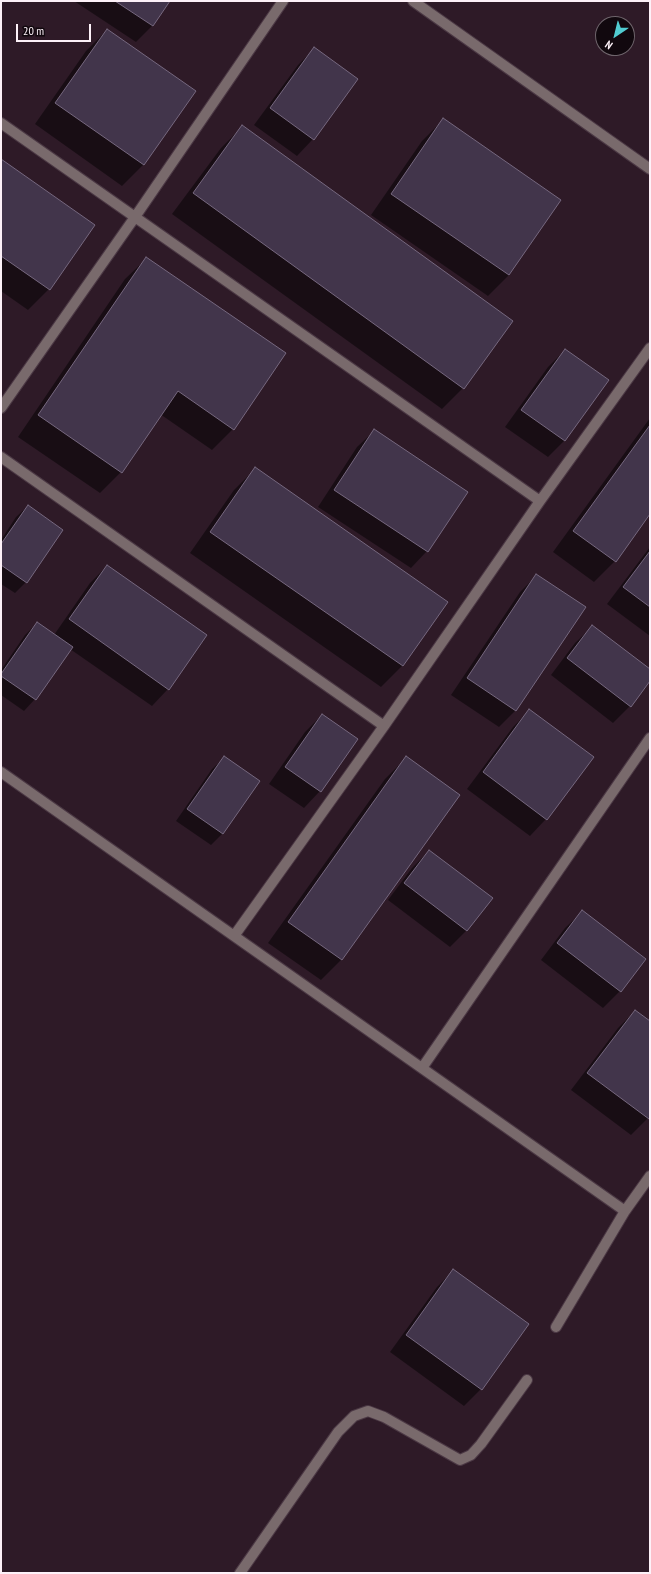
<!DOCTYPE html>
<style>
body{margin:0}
#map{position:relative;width:651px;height:1574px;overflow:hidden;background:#2e1a27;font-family:"PT Sans Narrow",sans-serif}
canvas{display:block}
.frame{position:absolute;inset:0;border:2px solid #fdf1f8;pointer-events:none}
.north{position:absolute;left:595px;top:16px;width:40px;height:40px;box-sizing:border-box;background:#11080e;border:1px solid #6f656c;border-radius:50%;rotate:215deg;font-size:11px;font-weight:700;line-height:16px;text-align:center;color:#fdf1f8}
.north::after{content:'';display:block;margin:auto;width:14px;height:18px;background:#51ccd1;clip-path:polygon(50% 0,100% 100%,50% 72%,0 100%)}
.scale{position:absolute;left:16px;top:24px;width:75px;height:18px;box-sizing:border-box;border:2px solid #fdf1f8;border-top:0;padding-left:5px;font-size:12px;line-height:14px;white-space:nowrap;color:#fdf1f8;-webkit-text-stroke:3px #11080e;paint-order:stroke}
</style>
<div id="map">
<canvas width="651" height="1574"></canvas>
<div class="frame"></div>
<div class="north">N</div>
<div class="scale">20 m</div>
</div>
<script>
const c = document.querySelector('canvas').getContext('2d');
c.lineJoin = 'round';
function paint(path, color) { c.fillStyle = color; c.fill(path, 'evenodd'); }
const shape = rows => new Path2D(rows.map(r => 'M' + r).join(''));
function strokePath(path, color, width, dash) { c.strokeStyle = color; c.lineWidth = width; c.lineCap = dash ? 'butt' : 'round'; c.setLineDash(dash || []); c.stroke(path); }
paint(shape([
 [74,1,169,1,152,26,136,42],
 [107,30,195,91,143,165,122,186,35,124,86,51],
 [314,49,313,139,297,156,254,125,298,65],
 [443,120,509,275,488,296,371,215,422,141],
 [242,127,463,388,442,409,172,214,221,148],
 [1,161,49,289,28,310,1,291],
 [146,259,233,429,212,450,160,414,121,472,100,493,18,437,125,279],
 [565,350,608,380,564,441,548,457,505,427,548,367],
 [650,418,650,513,615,561,594,582,553,552],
 [374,431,427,551,411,568,318,507,357,447],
 [255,469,446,602,402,666,381,687,190,553,234,490],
 [28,506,26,582,15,593,1,584,1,540,16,517],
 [650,547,650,636,607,604],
 [107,566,168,689,152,706,70,649,35,699,24,711,1,695,1,670,25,635,37,623,54,635,90,583],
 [537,575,515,711,499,727,451,695,520,592],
 [592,627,650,670,650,680,630,706,613,723,551,675,575,643],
 [529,711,546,819,530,836,467,789,513,727],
 [322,715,320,791,304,808,269,784,305,732],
 [224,758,223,833,211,845,176,821,212,769],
 [406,758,342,959,321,980,268,943,385,779],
 [429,851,491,898,466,931,450,947,388,900,412,868],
 [582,912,644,959,620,991,603,1008,541,960,565,928],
 [635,1011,650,1022,650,1116,631,1135,571,1090,618,1028],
 [453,1271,481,1389,464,1406,390,1352,437,1287]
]), '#0007');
const building = shape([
 [115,1,170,1,153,26,115,1],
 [107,29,196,91,144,165,55,103,107,29],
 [314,47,358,79,314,140,270,108,314,47],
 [443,118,561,200,509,275,391,194,443,118],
 [242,125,513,321,464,389,193,193,242,125],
 [1,159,95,225,50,290,1,256,1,159],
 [146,257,286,353,234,430,178,391,122,473,38,415,146,257],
 [565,349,609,380,565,441,521,410,565,349],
 [650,425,650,514,616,562,573,531,650,425],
 [374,429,468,492,428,552,334,490,374,429],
 [255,467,448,602,403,666,210,532,255,467],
 [28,505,63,530,27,583,1,565,1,544,28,505],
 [650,551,650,607,623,587,650,551],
 [107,565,207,635,169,690,69,619,107,565],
 [536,574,586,607,516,711,467,678,536,574],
 [37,622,73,647,36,700,1,676,1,674,37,622],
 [592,625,650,669,650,681,631,707,567,658,592,625],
 [529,709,594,757,547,820,483,772,529,709],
 [322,714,358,739,321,792,285,767,322,714],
 [224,756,260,781,223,834,187,809,224,756],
 [406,756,460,795,342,960,288,922,406,756],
 [429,850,493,898,467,931,404,883,429,850],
 [582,910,646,959,621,992,557,943,582,910],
 [635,1010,650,1021,650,1117,649,1119,587,1073,635,1010],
 [453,1269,529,1324,482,1390,406,1335,453,1269]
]);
paint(building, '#42354b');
strokePath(building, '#76687f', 1);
const minor = shape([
 [413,1,650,169],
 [1,123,540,501],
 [1,408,135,217,283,1],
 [1,457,384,726],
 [1,772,625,1211],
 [234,936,384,726,540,501,650,348],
 [422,1068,650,738],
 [556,1327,625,1211,650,1176],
 [240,1573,338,1432,354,1416,368,1411,384,1417,460,1460,471,1455,481,1444,527,1380]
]);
strokePath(minor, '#4b3844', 12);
strokePath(minor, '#796a6c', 10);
</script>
